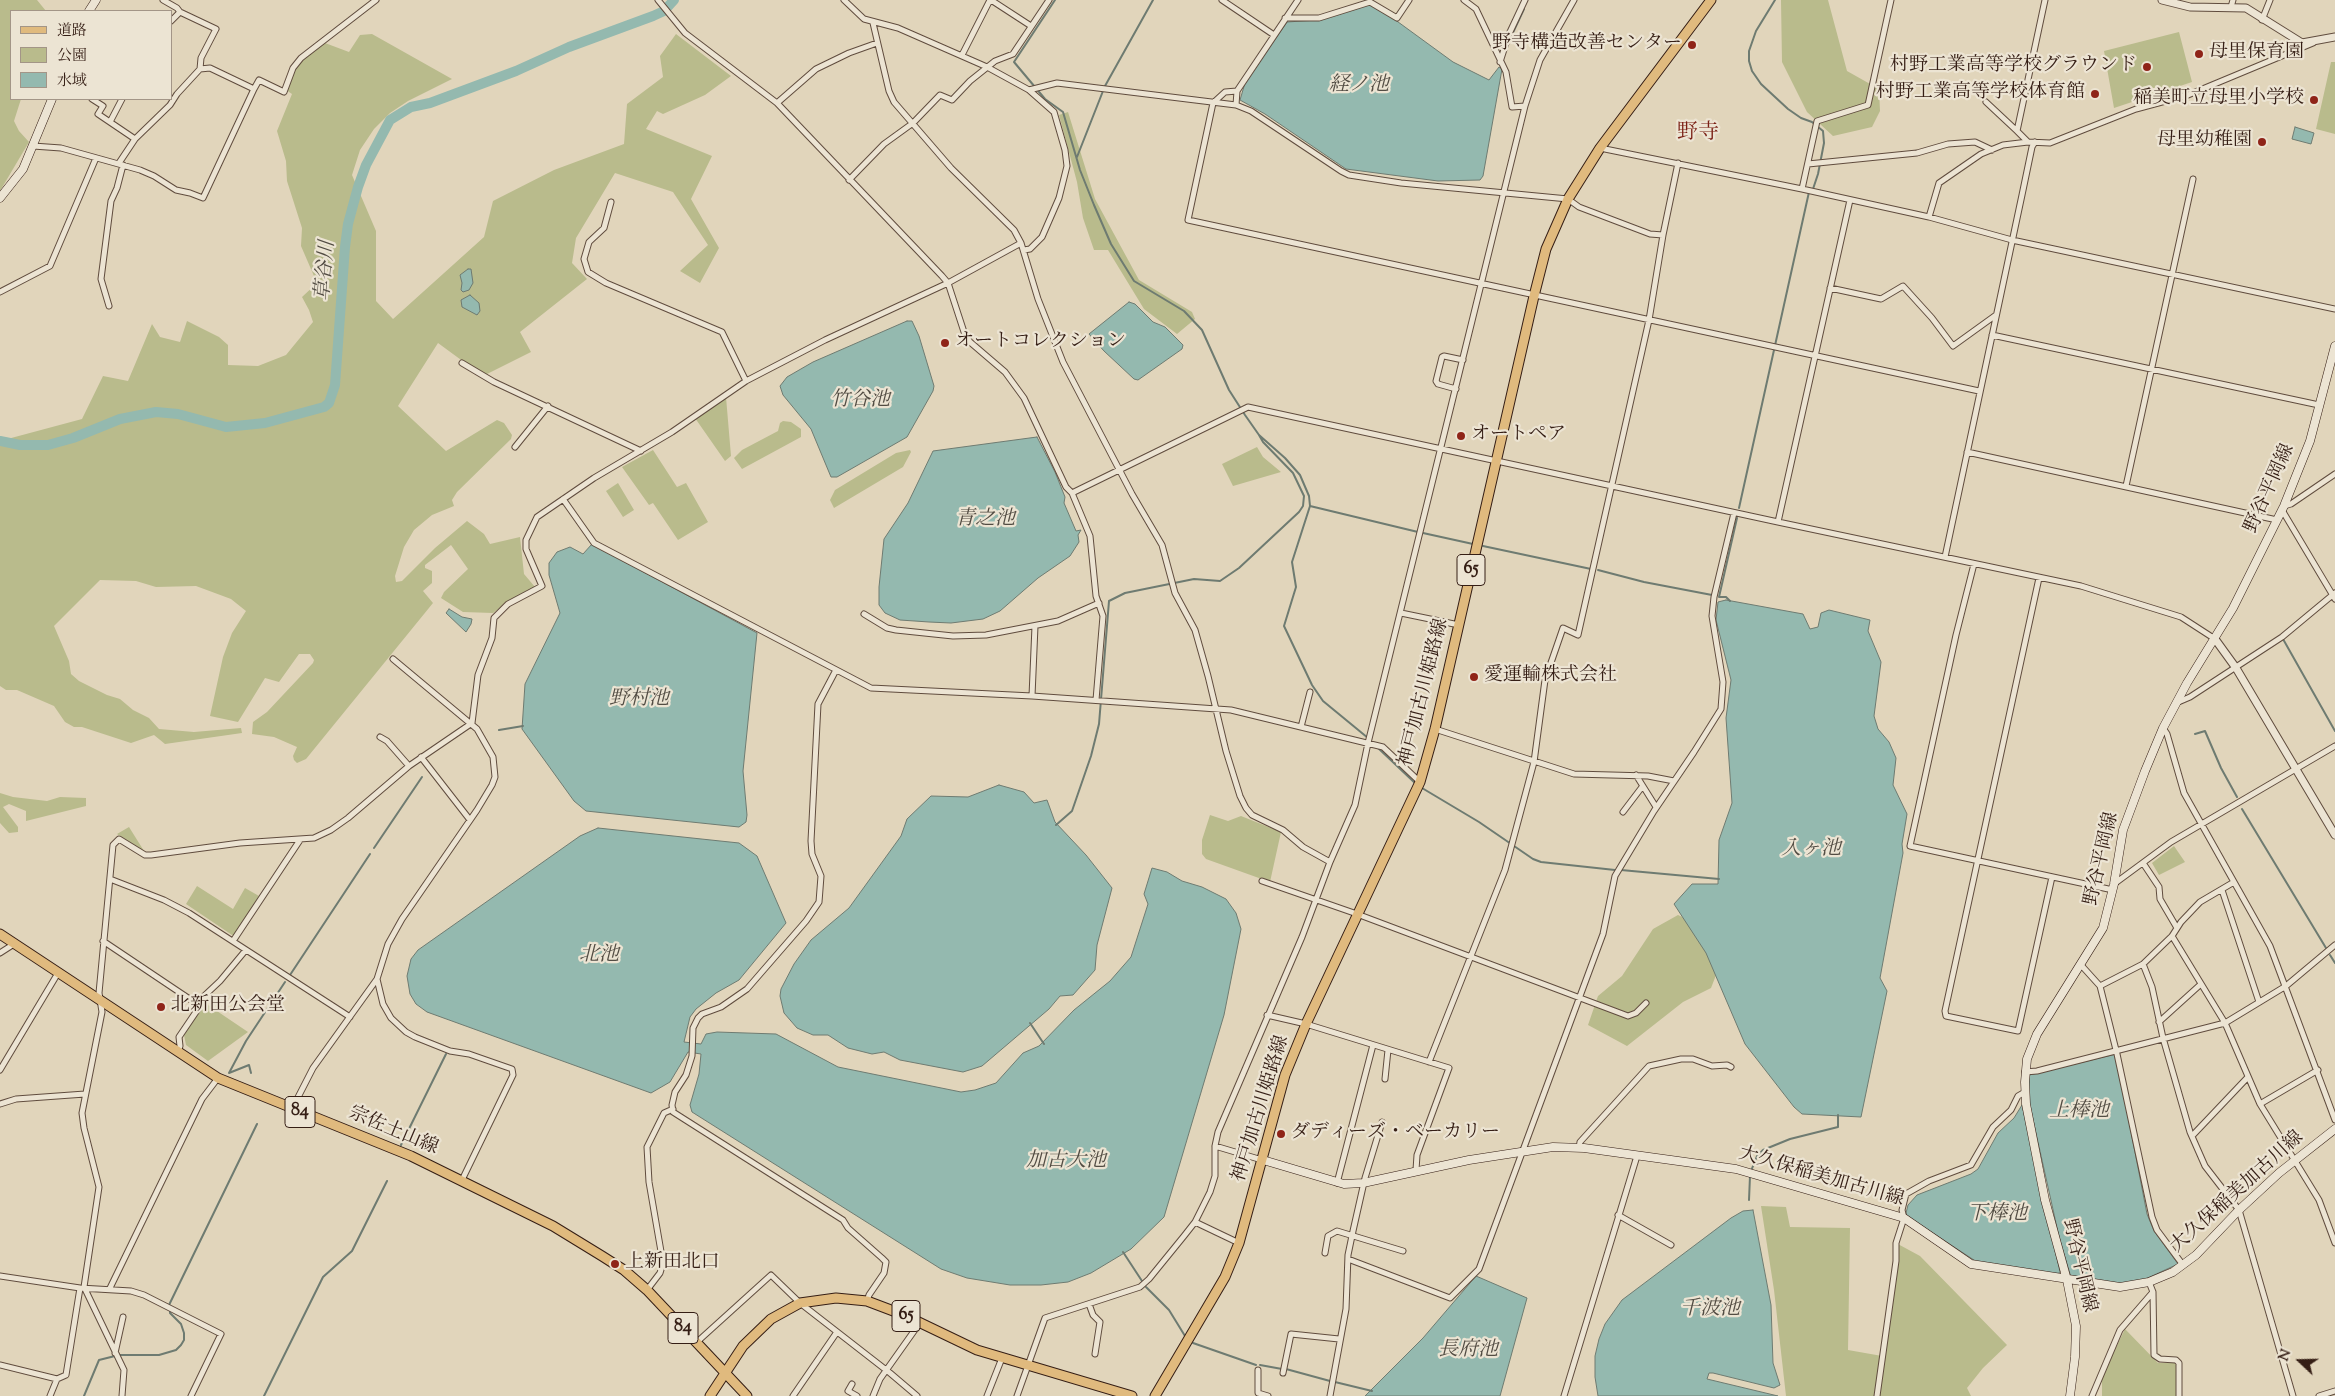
<!DOCTYPE html>
<html>
<head>
<meta charset="utf-8">
<style>
	body { margin:0 }
	#map { position:relative; width:2335px; height:1396px; overflow:hidden; background:#e1d5bb; font-family:"Sorts Mill Goudy","Noto Serif JP",serif }
	canvas { display:block }
	.legend { position:absolute; left:10px; top:10px; width:162px; height:90px; box-sizing:border-box; background:#ece4d3; border:1px solid #a39587; margin:0; padding:6px 9px; list-style:none; font-size:15px; color:#351e15 }
	.legend li { display:flex; align-items:center; gap:10px; height:25px }
	.legend b { width:25px; border:1px solid #a39587 }
	.north { position:absolute; left:2275px; top:1336px; width:50px; height:50px; -webkit-text-stroke:4px #ece4d3; paint-order:stroke; rotate:291deg; font-size:14px; font-weight:700; line-height:20px; text-align:center; color:#351e15 }
	.north::after { content:''; display:block; margin:auto; width:18px; height:22px; background:#351e15; clip-path:polygon(50% 0,100% 100%,50% 72%,0 100%) }
</style>
</head>
<body>
<div id="map">
<canvas width="2335" height="1396"></canvas>
<ul class="legend">
<li><b style="height:6px;background:#e0ba7e"></b>道路</li>
<li><b style="height:14px;background:#b9bb8c"></b>公園</li>
<li><b style="height:14px;background:#94b9af"></b>水域</li>
</ul>
<div class="north">N</div>
</div>
<script>
const g = document.querySelector('canvas').getContext('2d');
g.lineJoin = 'round';
function paint(path, color) { g.fillStyle = color; g.fill(path, 'evenodd'); }
const poly = rows => new Path2D(rows.map(r => 'M' + r).join(''));
function stroke(path, color, width, dash) { g.strokeStyle = color; g.lineWidth = width; g.lineCap = dash ? 'butt' : 'round'; g.setLineDash(dash || []); g.stroke(path); }
function drawText(font, color, halo, rows, align = 'center') {
  g.font = font + ' "Sorts Mill Goudy","Noto Serif JP",serif'; g.lineWidth = 4.5; g.setLineDash([]); g.textBaseline = 'middle'; g.strokeStyle = halo; g.fillStyle = color; for (const [text, x, y, turn = 0] of rows) {
    g.save(); g.translate(x, y); g.rotate((+turn || 0) * Math.PI / 180); g.textAlign = isNaN(turn) ? turn : align; if (halo) g.strokeText(text, 0, 0); g.fillText(text, 0, 0); g.restore();
  }
}
paint(poly([
	[0,0,37,0,46,11,11,11,11,99,21,99,14,121,19,131,29,142,0,191],
	[1781,0,1828,0,1847,71,1879,89,1880,111,1872,127,1833,136,1807,112,1782,62],
	[2179,32,2192,82,2114,108,2104,51],
	[372,34,452,79,408,101,390,113,374,129,360,150,352,175,376,231,376,301,393,319,484,237,493,201,554,170,624,144,627,104,663,77,660,56,676,34,731,76,705,95,663,114,657,111,646,129,712,156,691,199,719,248,700,283,680,271,708,245,673,192,615,173,576,238,572,263,587,279,520,332,531,352,483,376,438,343,398,406,446,451,497,420,504,423,512,435,511,439,457,492,452,500,454,506,432,515,414,530,404,547,395,576,396,582,402,581,435,548,467,521,484,534,490,544,520,537,524,574,535,587,506,603,493,613,463,612,441,598,444,592,468,569,451,545,425,565,425,568,432,571,432,583,423,591,433,603,306,759,297,763,294,760,293,756,297,747,274,737,252,734,253,722,267,712,313,663,314,660,310,654,299,654,279,682,265,678,238,722,210,716,223,657,232,633,246,611,231,599,196,586,156,587,136,581,100,580,54,626,69,661,71,674,79,681,107,695,120,699,133,710,149,718,159,729,194,732,241,728,242,733,165,744,154,735,131,743,82,727,74,727,65,722,54,706,17,690,6,690,0,686,0,441,82,419,103,376,128,381,152,324,160,337,180,342,187,321,219,337,228,345,228,365,258,366,286,355,313,322,309,310,302,297,317,283,301,246,302,228,287,181,286,161,277,131,292,94,286,90,297,64,325,43,349,52,360,35],
	[2331,62,2335,62,2335,134,2316,129],
	[1068,112,1095,199,1139,280,1192,312,1195,319,1177,334,1144,309,1108,250,1094,250,1083,218,1077,182,1059,115],
	[726,397,731,456,725,461,695,418],
	[783,421,791,422,801,429,801,437,742,469,734,458,742,450,778,431,780,423],
	[1257,447,1263,457,1281,472,1233,486,1222,464],
	[653,450,677,487,686,483,708,522,678,540,653,503,649,505,622,467],
	[910,450,911,452,903,467,834,508,830,500,835,490,896,453],
	[618,483,634,510,623,517,606,491],
	[0,793,13,797,47,801,60,797,86,798,86,806,26,821,26,811,9,804,3,807,18,827,18,832,9,833,0,823],
	[1210,815,1228,821,1241,816,1281,832,1270,882,1206,859,1202,854,1202,840],
	[129,827,144,851,117,834],
	[2174,846,2185,862,2159,875,2152,863],
	[197,886,233,909,245,888,259,896,234,935,232,935,186,904],
	[1678,915,1706,928,1718,970,1711,988,1683,1002,1627,1046,1588,1025,1598,996,1622,976,1653,929],
	[204,1005,208,1005,248,1032,208,1061,186,1045,184,1035],
	[1761,1206,1786,1207,1790,1227,1850,1228,1848,1350,1882,1356,1896,1243,1920,1256,2007,1345,1983,1368,1967,1388,1971,1396,1878,1396,1881,1362,1874,1396,1786,1396,1774,1290],
	[2125,1329,2158,1363,2177,1363,2176,1396,2102,1396,2102,1376]
]), '#b9bb8c');
const water = poly([
	[1369,4,1394,19,1453,62,1489,80,1499,67,1502,69,1483,176,1480,180,1438,181,1346,169,1265,114,1240,100,1245,83,1287,22,1317,20,1369,4],
	[2295,127,2314,133,2311,144,2292,139,2295,127],
	[468,269,471,269,473,283,469,290,463,292,461,290,462,283,460,275,468,269],
	[470,295,479,303,480,311,477,315,462,307,461,300,470,295],
	[1129,302,1135,304,1153,322,1165,327,1183,345,1182,349,1138,380,1134,379,1104,351,1089,334,1129,302],
	[907,321,912,321,919,336,934,386,933,391,907,437,837,477,831,477,811,429,783,395,780,386,787,377,813,362,907,321],
	[1037,437,1055,472,1065,497,1064,503,1076,531,1081,530,1078,535,1079,542,1070,556,1038,578,1000,611,983,619,951,623,929,622,900,620,885,613,879,605,879,587,884,539,908,503,933,451,1037,437],
	[592,544,757,633,743,771,747,815,746,822,739,827,586,811,574,801,522,729,525,684,560,613,549,575,549,563,557,552,570,547,583,554,592,544],
	[1726,600,1803,614,1810,629,1818,627,1821,613,1829,610,1870,620,1868,631,1881,662,1874,716,1878,729,1889,742,1896,758,1893,785,1907,814,1902,844,1903,853,1880,978,1887,991,1861,1117,1802,1114,1794,1107,1745,1044,1706,953,1674,904,1692,884,1718,884,1719,840,1732,803,1726,718,1731,680,1716,620,1718,602,1726,600],
	[449,609,462,617,472,619,471,624,466,632,446,613,449,609],
	[999,785,1024,792,1034,803,1047,800,1055,822,1086,855,1112,888,1097,945,1095,970,1073,995,1060,996,1049,1009,982,1066,963,1072,900,1060,884,1052,872,1054,848,1048,828,1035,813,1035,797,1028,784,1013,780,996,781,989,794,964,811,940,849,908,901,836,907,819,931,796,968,797,999,785],
	[598,828,739,843,757,856,786,923,739,980,716,993,696,1009,690,1017,684,1042,701,1044,706,1034,717,1032,776,1034,838,1067,961,1092,975,1090,996,1083,1023,1053,1039,1046,1074,1010,1110,981,1131,957,1148,904,1144,894,1152,868,1167,872,1182,881,1202,887,1226,899,1236,913,1241,929,1224,1015,1164,1217,1131,1249,1091,1273,1068,1282,1041,1285,1010,1285,967,1278,941,1269,692,1112,690,1105,699,1074,701,1054,688,1052,670,1082,651,1093,427,1012,416,1004,410,994,407,976,411,959,418,950,580,836,598,828],
	[2116,1054,2147,1214,2154,1231,2178,1264,2141,1281,2115,1285,2071,1277,2060,1241,2028,1097,2029,1075,2116,1054],
	[2022,1105,2060,1272,2056,1275,1977,1262,1907,1216,1906,1213,1908,1205,1917,1195,1971,1174,1978,1169,1998,1133,2014,1118,2022,1105],
	[1753,1210,1771,1305,1773,1363,1780,1385,1774,1388,1713,1373,1709,1373,1707,1379,1778,1396,1598,1396,1595,1377,1595,1356,1599,1339,1605,1324,1622,1300,1731,1218,1743,1211,1753,1210],
	[1476,1276,1527,1298,1500,1396,1365,1396,1423,1338,1476,1276]
]);
paint(water, '#94b9af');
stroke(water, '#6e7b71', 1);
stroke(poly([
	[1055,0,1014,62,1045,99,1063,112,1080,170,1094,205,1111,244,1134,281,1184,311,1202,330,1229,390,1245,415,1259,435,1285,458,1300,475,1309,496,1310,506,1292,562,1296,587,1284,626,1312,685,1323,701,1368,738],
	[1775,0,1756,31,1749,51,1749,61,1752,71,1761,84,1788,109,1801,118,1812,122,1823,131,1824,143,1818,174,1813,189],
	[1510,39,1524,9],
	[1105,86,1153,0],
	[1077,157,1103,91],
	[1310,506,1418,532],
	[1739,508,1809,192],
	[1423,533,1473,544],
	[1483,546,1591,569],
	[1598,570,1644,582,1712,595],
	[1730,601,1726,597,1719,597,1737,518],
	[2283,639,2335,731],
	[499,730,523,726],
	[2195,734,2205,731,2221,768,2237,797],
	[1377,747,1415,783],
	[1422,788,1479,822,1533,859,1541,862,1615,870],
	[2242,809,2326,948],
	[1056,825,1072,811,1091,756,1099,724,1109,601,1125,593,1194,579,1220,581,1239,568,1299,512,1303,506,1304,496,1293,473,1263,442,1259,435],
	[374,848,422,777],
	[1621,870,1719,879],
	[2330,955,2335,963],
	[290,975,370,854],
	[1030,1023,1044,1044],
	[251,1073,249,1065,229,1073,246,1041,285,982],
	[401,1145,446,1054],
	[1751,1171,1757,1156,1763,1150,1790,1139,1838,1127,1838,1115],
	[1749,1200,1750,1176],
	[1123,1252,1142,1281],
	[1146,1287,1169,1310,1185,1336],
	[169,1305,257,1124],
	[1193,1343,1256,1365],
	[1260,1365,1282,1369],
	[1286,1369,1330,1381],
	[1335,1382,1372,1391],
	[84,1396,99,1360,119,1355,159,1355,176,1350,181,1345,184,1340,184,1333,181,1324,170,1313,170,1310],
	[264,1396,323,1277,352,1251,387,1181]
]), '#6e7b71', 2);
stroke(poly([
	[0,441,20,445,48,445,73,438,120,419,156,412,178,414,226,427,265,423,324,407,329,403,335,385,345,247,348,224,358,187,366,165,390,120,411,107,430,103,516,71,569,47,653,16,664,11,674,0]
]), '#94b9af', 10);
const minor = poly([
	[163,0,177,8,180,12,216,29,201,58,200,69],
	[658,0,685,33,777,103,942,276,948,283,964,332,970,342,1005,372,1024,398,1066,487,1072,493,1090,536,1096,596,1103,616,1096,700],
	[844,0,864,19,898,28,987,67,1029,90,1054,112,1065,150,1067,166,1059,198,1042,237,1030,249,1024,250],
	[991,0,1031,26],
	[1222,0,1274,35],
	[1464,0,1476,9,1506,72,1512,107,1525,106],
	[2231,7,2233,0],
	[1285,18,1319,18,1370,2,1397,18,1409,0],
	[2262,20,2270,0],
	[171,21,180,12],
	[873,23,889,91,894,102,951,168,1014,230,1021,243,1038,299,1063,362,1132,494,1162,545,1175,593,1195,630,1208,676,1226,751,1240,796,1246,808,1252,815,1283,830,1303,847,1330,862],
	[962,55,990,0],
	[1500,62,1509,34,1525,0],
	[1029,90,1057,83,1236,105,1251,111,1341,171,1349,175,1401,183,1568,199,1579,207,1650,234,1663,235],
	[1237,91,1225,92,1213,103,1188,220,1979,391],
	[92,99,103,106,98,114,135,139],
	[1986,102,2017,131],
	[777,103,816,69,849,53,877,43],
	[1236,105,1237,91,1298,0],
	[110,122,122,99],
	[2028,142,2017,131,2045,0],
	[33,146,61,148,140,170,154,176,176,190,190,193,203,198,254,89],
	[1600,148,1802,189,1929,217,2012,240,2335,309],
	[119,163,135,139,170,105,177,94,200,69,210,68,254,89,259,80,284,92,293,68,301,58,376,0],
	[1808,164,1917,153,1948,144,1975,142,1992,150],
	[849,180,884,144,913,123,940,95,952,100,970,81,995,61,1013,54,1049,0],
	[1802,189,1817,121,1868,105,1891,0],
	[611,202,604,228,589,242,584,259,588,272,606,283,722,332,746,381],
	[1929,217,1939,183,1981,154,2003,145,2028,142,2050,143,2136,109,2188,95,2313,43],
	[1830,288,1881,299,1903,286,1932,318,1953,346,1996,315],
	[0,292,50,266,96,158],
	[109,306,101,279,111,201,117,188,123,165],
	[1992,335,2319,405],
	[462,363,494,382,641,451],
	[1456,389,1438,384,1436,381,1442,357,1444,356,1463,360],
	[515,447,548,406],
	[1967,452,2277,520],
	[2126,486,2193,179],
	[1072,493,1248,407,1778,522,2081,586,2181,617,2215,639],
	[563,499,594,543,871,688,1032,696,1231,710,1383,747,1420,782],
	[2284,506,2291,504,2335,474],
	[2282,510,2335,599],
	[1778,522,1850,200],
	[1945,557,2022,195,2032,147,2035,142],
	[1974,564,1956,635,1910,846,2113,890],
	[2039,578,1945,1011,1946,1016,2018,1031,2052,877],
	[1401,613,1459,625],
	[864,614,887,628,896,630,953,636,986,635,1058,621,1099,603],
	[836,670,818,704,811,841,812,854,821,876,819,902,806,921,747,989,721,1007,702,1014,698,1018,693,1028,692,1056,686,1075,675,1092,672,1105,673,1112,843,1220,848,1228,882,1258,886,1262,884,1273,869,1295,867,1301],
	[1032,696,1035,626],
	[2176,703,2190,697,2282,637,2335,593],
	[472,723,478,675,492,638,494,618,508,604,542,586,526,549,526,540,537,517,594,478,672,432,746,381,825,340,948,283,1021,243],
	[1301,727,1310,692],
	[2163,728,2167,734,2184,793,2270,946,2335,1120],
	[1435,729,1574,774,1648,776,1674,781],
	[380,737,387,741,409,766],
	[421,757,470,820],
	[1636,775,1656,807],
	[1623,812,1642,787],
	[2143,863,2159,887,2160,899,2177,928],
	[110,879,164,900,189,913,350,1017],
	[1262,881,1357,914,1628,1016,1636,1013,1646,1003],
	[2114,884,2171,842,2335,746],
	[2222,890,2259,1002],
	[2172,936,2225,1023,2260,1104,2319,1200,2335,1243],
	[103,941,200,1006],
	[233,941,300,840],
	[0,953,14,944],
	[2143,964,2152,987,2163,1038,2190,1132,2205,1166,2239,1210,2293,1396],
	[2081,965,2100,986,2117,1054,2152,1217,2157,1230,2183,1265],
	[377,979,383,1004,391,1018,406,1032,415,1037,450,1051,469,1054,512,1069,513,1075,462,1180],
	[2100,986,2143,964,2172,936,2181,922,2200,902,2234,882],
	[1267,1015,1306,1024,1449,1068,1417,1155,1416,1170],
	[2159,1022,2201,984],
	[178,1052,180,1046,179,1037,200,1006,203,997,220,981,245,951],
	[1429,1062,1505,870,1534,762,1545,680,1563,628,1578,635,1649,320,1663,235,1678,163],
	[0,1070,58,973],
	[2025,1072,2037,1071,2225,1023,2286,986,2335,945],
	[1385,1079,1388,1050],
	[0,1104,16,1099,85,1094],
	[2260,1104,2318,1070],
	[292,1109,313,1068,377,979,388,944,402,919,477,810,492,785,495,777,493,757,477,729,393,659],
	[2192,1136,2248,1077],
	[1215,1146,1262,1160],
	[1579,1148,1580,1142,1649,1066,1681,1059,1693,1059,1712,1066,1727,1065,1731,1067],
	[1337,1183,1373,1045],
	[1618,1215,1671,1245],
	[1195,1222,1239,1243],
	[1325,1253,1328,1236,1337,1231,1403,1251],
	[1348,1259,1450,1298,1479,1269,1603,934,1615,876,1654,811,1694,752,1721,709,1723,682,1712,616,1714,597,1734,513],
	[0,1276,80,1288,131,1291,144,1295,221,1334,191,1396],
	[110,1288,202,1099,218,1078],
	[647,1290,660,1273,663,1263,649,1182,647,1147,664,1113,673,1109],
	[2153,1292,2154,1355,2160,1359,2176,1360,2179,1363,2179,1396],
	[1089,1304,1093,1315,1100,1322,1095,1354],
	[697,1342,771,1275,800,1303,890,1373,917,1396],
	[115,1353,123,1317],
	[0,1365,57,1379,66,1375,80,1288],
	[1258,1370,1258,1393,1268,1396],
	[1283,1373,1291,1334,1339,1339],
	[852,1384,848,1391,857,1396],
	[50,1396,57,1379],
	[122,1396,124,1370,84,1287,99,1187,84,1128,82,1113,102,1012,99,993,113,845,119,839,145,855,151,855,240,843,314,838,331,830,348,818,409,766,472,723],
	[793,1396,837,1332],
	[873,1396,880,1379,919,1324],
	[987,1396,1002,1358],
	[1017,1396,1045,1318,1140,1287,1149,1279,1184,1236,1195,1222,1210,1192,1215,1176,1215,1146,1218,1132,1302,937,1330,862,1355,805,1368,743,1525,106,1540,60,1574,0],
	[1330,1396,1346,1309,1348,1255,1353,1231,1365,1178,1382,1122],
	[1564,1396,1637,1156],
	[1877,1396,1896,1261,1896,1243,1904,1218,1902,1210,1906,1194,1929,1181,1971,1165,1993,1127,2011,1110,2018,1096,2025,1092],
	[2092,1396,2120,1330,2153,1292,2149,1282],
	[2319,1396,2335,1391]
]);
const tertiary = poly([
	[2162,0,2190,7,2246,8,2302,43,2335,37],
	[2215,639,2236,668,2335,835]
]);
const secondary = poly([
	[89,11,96,0],
	[0,198,23,169,52,99],
	[1263,1160,1344,1184,1363,1183,1469,1160,1553,1147,1584,1148,1736,1169,1904,1218,1971,1264,2120,1287,2149,1282,2173,1272,2196,1255,2239,1210,2279,1173,2335,1129],
	[2070,1396,2075,1357,2076,1326,2067,1280,2045,1200,2026,1104,2025,1082,2027,1059,2037,1034,2103,928,2114,884,2123,830,2145,771,2163,728,2187,683,2233,608,2284,506,2310,441,2335,346]
]);
const primary = poly([
	[0,934,218,1078,411,1156,553,1226,602,1256,624,1270,647,1290,747,1396],
	[710,1396,743,1346,771,1319,800,1303,836,1298,867,1301,904,1315,977,1350,1132,1396],
	[1155,1396,1225,1277,1239,1243,1285,1075,1306,1024,1420,782,1435,729,1534,296,1546,249,1568,199,1600,148,1711,0]
]);
stroke(minor, '#604c3e', 7);
stroke(tertiary, '#604c3e', 9);
stroke(secondary, '#351e15', 9);
stroke(primary, '#351e15', 11);
stroke(minor, '#ece4d3', 5);
stroke(tertiary, '#ece4d3', 7);
stroke(secondary, '#ece4d3', 8);
stroke(primary, '#e0ba7e', 9);
for (const [x, y, r, color] of [
	[1692,45,5,"#8f2418"],
	[2199,54,5,"#8f2418"],
	[2147,67,5,"#8f2418"],
	[2095,94,5,"#8f2418"],
	[2314,100,5,"#8f2418"],
	[2262,142,5,"#8f2418"],
	[945,343,5,"#8f2418"],
	[1461,436,5,"#8f2418"],
	[1474,677,5,"#8f2418"],
	[161,1007,5,"#8f2418"],
	[1281,1134,5,"#8f2418"],
	[615,1264,5,"#8f2418"]
]) { const dot = new Path2D(); dot.arc(x, y, r, 0, 2 * Math.PI); g.fillStyle = color; g.fill(dot); stroke(dot, '#ece4d3', 2); }
for (const [x, y, w] of [
	[1471,570,28],
	[300,1112,30],
	[906,1316,28],
	[683,1328,30]
]) { const box = new Path2D(); box.roundRect(x - w / 2, y - 15.5, w, 31, 4); g.fillStyle = '#ece4d3'; g.fill(box); stroke(box, '#351e15', 1); }
drawText('bold 18px', '#351e15', null, [
	["65",1471,570],
	["84",300,1112],
	["65",906,1316],
	["84",683,1328]
]);
drawText('19px', '#351e15', '#ece4d3', [
	["野寺構造改善センター",1682,45,"right"],
	["母里保育園",2209,54],
	["村野工業高等学校グラウンド",2137,67,"right"],
	["村野工業高等学校体育館",2085,94,"right"],
	["稲美町立母里小学校",2304,100,"right"],
	["母里幼稚園",2252,142,"right"],
	["オートコレクション",955,343],
	["オートペア",1471,436],
	["愛運輸株式会社",1484,677],
	["北新田公会堂",171,1007],
	["ダディーズ・ベーカリー",1291,1134],
	["上新田北口",625,1264]
], 'left');
drawText('19px', '#351e15', '#ece4d3', [
	["野谷平岡線",2271,489,-66],
	["神戸加古川姫路線",1425,693,-76],
	["野谷平岡線",2103,859,-77],
	["神戸加古川姫路線",1262,1109,-73],
	["宗佐土山線",393,1132,23],
	["大久保稲美加古川線",1821,1178,16],
	["大久保稲美加古川線",2238,1193,-42],
	["野谷平岡線",2078,1266,77]
]);
drawText('italic 20px', '#524c43', '#ece4d3', [
	["経ノ池",1359,87],
	["草谷川",327,271,-85],
	["竹谷池",860,402],
	["青之池",985,521],
	["野村池",639,701],
	["入ヶ池",1811,851],
	["北池",599,957],
	["上棒池",2079,1113],
	["加古大池",1066,1163],
	["下棒池",1997,1216],
	["千波池",1710,1311],
	["長府池",1468,1352]
]);
drawText('21px', '#7a1f14', '#ece4d3', [
	["野寺",1698,134]
]);
</script>
</body>
</html>
